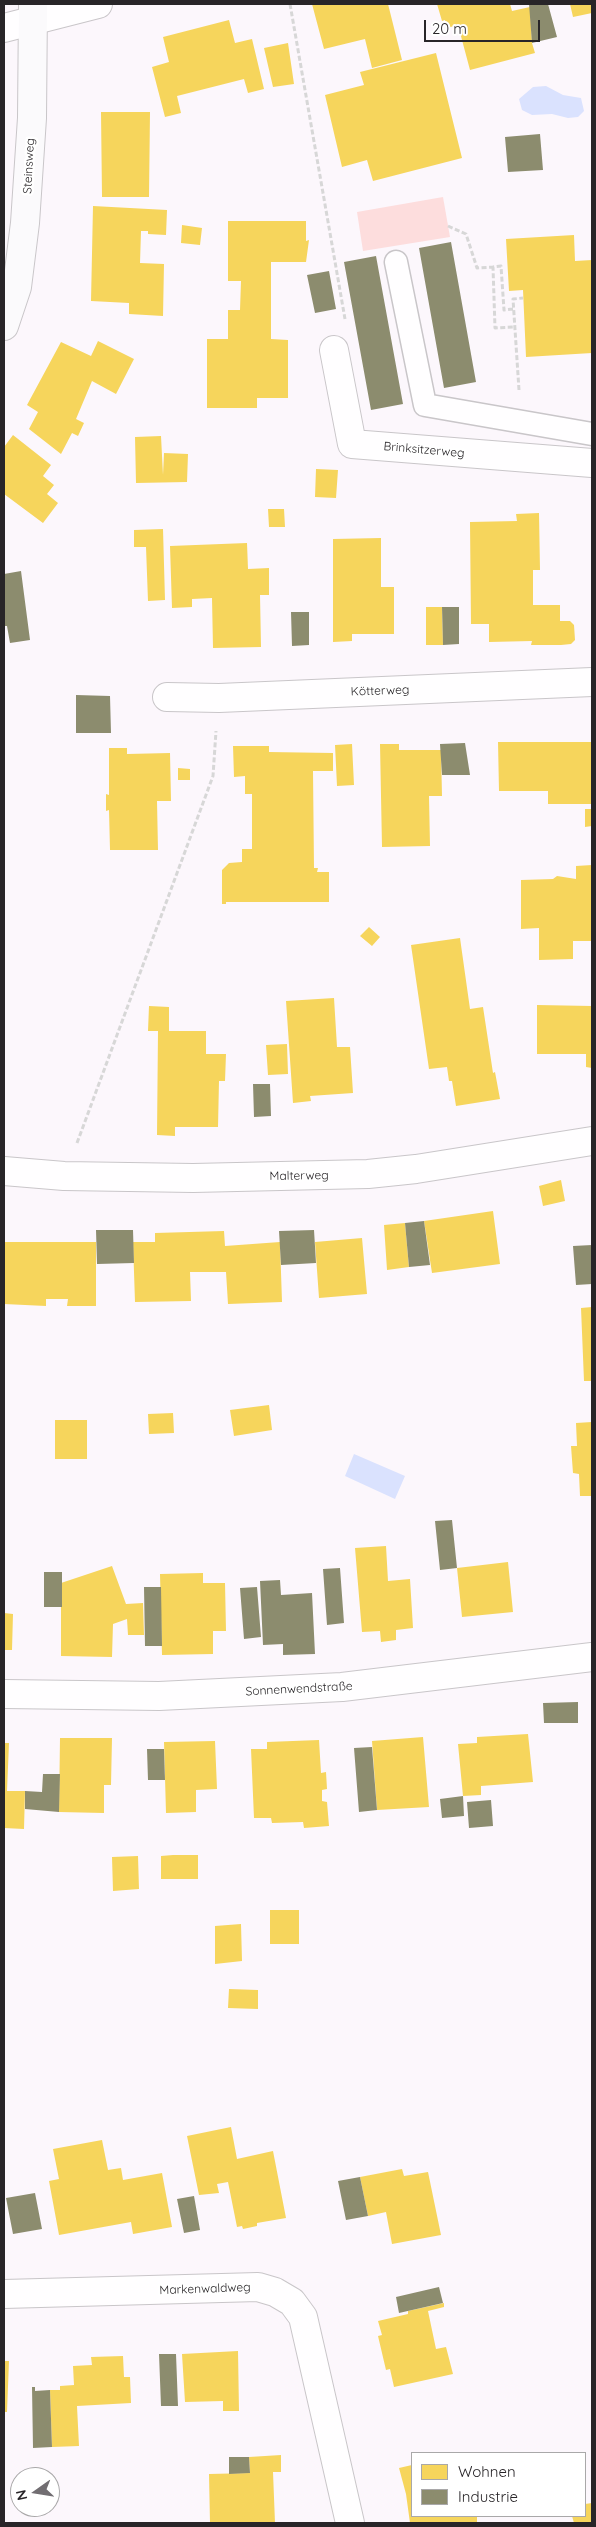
<!DOCTYPE html>
<html>
<head>
<meta charset="utf-8">
<style>
	body { margin:0 }
	#map { position:relative; width:596px; height:2527px; overflow:hidden; background:#fcf7fc; font-family:Quicksand,sans-serif }
	canvas { display:block }
	.frame { position:absolute; inset:0; border:5px solid #282528; pointer-events:none }
	.legend { position:absolute; left:411px; top:2452px; width:175px; height:65px; box-sizing:border-box; background:#fff; border:1px solid #a9a8a9; margin:0; padding:6px 9px; list-style:none; font-size:15px; color:#282528 }
	.legend li { display:flex; align-items:center; gap:10px; height:25px }
	.legend b { width:25px; border:1px solid #a9a8a9 }
	.north { position:absolute; left:10px; top:2467px; width:50px; height:50px; box-sizing:border-box; background:#fff; border:1px solid #a9a8a9; border-radius:50%; rotate:257deg; font-size:14px; font-weight:700; line-height:20px; text-align:center; color:#282528 }
	.north::after { content:''; display:block; margin:auto; width:18px; height:22px; background:#726e72; clip-path:polygon(50% 0,100% 100%,50% 72%,0 100%) }
	.scale { position:absolute; left:424px; top:20px; width:116px; height:22px; box-sizing:border-box; border:2px solid #282528; border-top:0; padding-left:6px; font-size:15px; line-height:18px; white-space:nowrap; color:#282528; -webkit-text-stroke:4px #fff; paint-order:stroke }
</style>
</head>
<body>
<div id="map">
<canvas width="596" height="2527"></canvas>
<div class="frame"></div>
<ul class="legend">
<li><b style="height:14px;background:#f6d55c"></b>Wohnen</li>
<li><b style="height:14px;background:#8c8c6e"></b>Industrie</li>
</ul>
<div class="north">N</div>
<div class="scale">20 m</div>
</div>
<script>
const g = document.querySelector('canvas').getContext('2d');
g.lineJoin = 'round';
function paint(path, color) { g.fillStyle = color; g.fill(path, 'evenodd'); }
const poly = rows => new Path2D(rows.map(r => 'M' + r).join(''));
function stroke(path, color, width, dash) { g.strokeStyle = color; g.lineWidth = width; g.lineCap = dash ? 'butt' : 'round'; g.setLineDash(dash || []); g.stroke(path); }
function drawText(font, color, halo, rows, align = 'center') {
  g.font = font + ' Quicksand,sans-serif'; g.lineWidth = 5; g.setLineDash([]); g.textBaseline = 'middle'; g.strokeStyle = halo; g.fillStyle = color; for (const [text, x, y, turn = 0] of rows) {
    g.save(); g.translate(x, y); g.rotate((+turn || 0) * Math.PI / 180); g.textAlign = isNaN(turn) ? turn : align; if (halo) g.strokeText(text, 0, 0); g.fillText(text, 0, 0); g.restore();
  }
}
paint(poly([
	[443,197,450,237,363,251,357,212]
]), '#fddddd');
paint(poly([
	[546,86,563,95,581,98,584,111,578,117,568,118,552,114,532,115,522,110,519,99,533,87],
	[354,1454,405,1476,395,1499,345,1476]
]), '#dae2fe');
paint(poly([
	[312,4,388,4,402,60,372,68,365,39,324,49],
	[437,4,510,4,512,11,530,7,532,43,535,53,470,70,458,25,447,28,445,20,442,21],
	[570,4,592,4,592,13,573,17],
	[229,20,235,43,252,39,264,89,248,93,244,79,177,96,181,113,165,117,152,67,169,62,163,37],
	[288,43,294,84,273,87,264,48],
	[436,53,462,158,373,181,367,160,342,167,325,95,364,85,360,72],
	[101,112,150,112,149,197,102,197],
	[93,206,167,210,166,235,148,234,148,231,141,231,140,263,164,264,163,316,129,314,129,303,91,301],
	[228,221,306,221,306,241,309,240,306,262,271,262,271,339,288,340,288,398,257,398,257,408,207,408,207,339,228,339,228,310,240,310,241,281,228,281],
	[182,225,202,228,200,245,181,243],
	[574,235,575,261,592,260,592,353,526,357,523,290,509,291,506,239],
	[98,341,134,359,116,394,92,381,76,419,84,423,78,436,72,433,61,454,29,429,38,412,27,405,61,342,91,356],
	[13,435,51,465,43,476,54,485,47,494,58,503,43,523,4,494,4,447],
	[161,436,163,475,164,453,188,454,187,482,136,483,135,437],
	[316,469,338,470,336,498,315,497],
	[268,509,284,509,285,527,269,527],
	[539,513,540,570,533,570,533,605,560,605,560,621,570,621,574,625,575,640,571,644,561,645,531,645,532,641,489,642,489,624,471,624,470,522,517,521,516,514],
	[163,529,165,600,148,601,146,547,134,547,134,530],
	[381,538,381,587,394,587,394,634,352,634,352,641,333,642,333,539],
	[247,543,248,569,269,568,269,595,260,595,261,647,213,648,212,598,192,599,192,607,172,608,170,546],
	[426,607,442,607,443,645,426,645],
	[498,742,592,742,592,804,548,804,548,791,499,791],
	[352,744,354,785,337,786,335,745],
	[380,744,399,744,399,750,441,750,442,796,429,796,430,846,382,847],
	[233,746,269,746,269,752,333,753,333,771,313,771,314,868,318,868,317,872,329,872,329,902,226,902,226,904,222,904,222,870,229,863,242,862,242,849,252,849,252,794,245,794,245,776,234,777],
	[109,748,127,748,127,754,170,753,171,801,157,801,158,850,110,850,109,810,106,811,106,794,109,795],
	[178,768,190,769,190,780,178,780],
	[585,809,592,809,592,826,585,827],
	[592,865,592,941,573,941,573,959,539,960,539,928,521,929,521,880,553,879,557,876,576,879,576,866],
	[369,927,380,937,372,946,360,936],
	[460,938,470,1009,483,1007,493,1073,495,1072,500,1099,456,1106,452,1081,449,1081,447,1067,429,1069,411,945],
	[334,998,337,1047,350,1047,353,1093,310,1096,311,1101,293,1103,286,1001],
	[537,1005,592,1006,592,1068,586,1067,586,1054,537,1054],
	[149,1006,169,1007,169,1031,206,1031,206,1054,226,1054,225,1081,219,1081,218,1127,175,1127,175,1136,157,1135,158,1031,148,1031],
	[287,1044,288,1074,268,1075,266,1045],
	[561,1180,565,1201,543,1206,539,1186],
	[493,1211,500,1264,432,1273,424,1221],
	[405,1223,409,1267,387,1270,384,1225],
	[224,1231,225,1246,280,1242,282,1302,228,1304,226,1272,190,1272,191,1301,135,1302,133,1242,155,1242,155,1233],
	[362,1238,367,1294,319,1298,315,1242],
	[4,1242,96,1242,96,1306,67,1306,68,1299,46,1299,46,1306,4,1304],
	[592,1307,592,1381,584,1381,581,1308],
	[269,1405,272,1430,234,1436,230,1410],
	[173,1413,174,1433,149,1434,148,1414],
	[55,1420,87,1420,87,1459,55,1459],
	[592,1422,592,1496,580,1496,579,1474,573,1473,571,1446,577,1446,576,1423],
	[386,1546,388,1581,410,1579,413,1628,396,1630,396,1640,381,1642,380,1631,362,1632,355,1548],
	[508,1562,513,1612,462,1617,457,1568],
	[112,1566,126,1604,143,1603,144,1635,128,1635,127,1619,113,1624,112,1657,61,1656,61,1583],
	[203,1573,203,1583,225,1583,226,1631,213,1631,213,1654,162,1655,160,1574],
	[4,1613,13,1614,12,1650,4,1650],
	[528,1734,533,1782,481,1786,481,1795,463,1796,458,1744,477,1743,477,1737],
	[423,1737,429,1807,377,1810,372,1741],
	[60,1738,112,1738,111,1785,104,1785,104,1813,59,1812],
	[319,1740,321,1773,326,1772,327,1789,322,1790,322,1801,327,1802,329,1826,304,1828,303,1822,272,1823,271,1818,254,1818,251,1749,267,1749,267,1742],
	[215,1741,217,1789,196,1790,196,1812,166,1813,164,1742],
	[4,1743,9,1743,7,1791,25,1791,24,1829,4,1828],
	[173,1855,198,1855,198,1879,161,1879,161,1856],
	[138,1856,139,1889,113,1891,112,1857],
	[270,1910,299,1910,299,1944,270,1944],
	[241,1924,242,1961,215,1964,215,1926],
	[229,1989,258,1990,258,2009,228,2008],
	[231,2127,237,2159,273,2151,286,2218,257,2223,257,2226,243,2229,242,2226,237,2227,228,2182,217,2184,219,2193,199,2195,187,2136],
	[102,2140,108,2170,121,2168,123,2180,162,2173,172,2227,133,2234,131,2222,59,2235,49,2181,59,2179,53,2149],
	[402,2169,404,2176,428,2172,441,2235,392,2244,386,2212,368,2216,360,2177],
	[444,2303,444,2307,428,2311,436,2349,446,2347,453,2374,394,2387,390,2369,386,2370,378,2336,382,2335,378,2321,408,2314,408,2311],
	[238,2351,239,2411,223,2411,223,2401,185,2402,182,2354],
	[123,2356,124,2377,130,2377,131,2403,77,2406,79,2446,52,2447,50,2390,60,2390,60,2386,74,2385,73,2366,92,2365,91,2357],
	[4,2361,9,2361,7,2412,4,2412],
	[281,2455,281,2472,273,2472,275,2523,210,2523,209,2474,250,2473,249,2457],
	[412,2465,412,2516,477,2516,477,2523,410,2523,406,2494,399,2468],
	[592,2503,592,2523,574,2523,572,2516,585,2516,585,2504]
]), '#f6d55c');
paint(poly([
	[529,4,548,4,557,37,532,43],
	[540,134,543,170,508,172,505,137],
	[451,242,476,382,444,388,419,248],
	[376,256,403,404,371,410,344,262],
	[329,271,336,309,315,313,307,275],
	[21,571,30,640,10,643,7,626,4,626,4,574],
	[442,607,459,607,459,644,443,645],
	[291,612,309,612,309,645,292,646],
	[76,695,110,696,111,733,76,733],
	[465,743,470,775,442,775,440,744],
	[253,1084,270,1084,271,1116,254,1117],
	[424,1221,430,1265,409,1267,405,1223],
	[96,1230,133,1230,134,1263,97,1264],
	[314,1230,316,1263,281,1265,279,1231],
	[592,1245,592,1284,576,1285,573,1246],
	[452,1520,457,1568,440,1570,435,1521],
	[340,1568,344,1623,327,1625,323,1569],
	[44,1572,62,1572,62,1607,44,1607],
	[280,1580,281,1595,312,1593,315,1654,283,1655,283,1644,263,1645,260,1581],
	[144,1587,161,1587,162,1646,145,1646],
	[257,1587,261,1637,244,1639,240,1588],
	[578,1702,578,1723,544,1723,543,1703],
	[372,1747,377,1810,359,1812,354,1748],
	[147,1749,164,1749,165,1780,148,1780],
	[43,1774,60,1774,59,1812,25,1809,25,1791,42,1792],
	[463,1796,464,1816,442,1818,440,1799],
	[491,1800,493,1826,469,1828,467,1802],
	[360,2177,368,2216,346,2220,338,2181],
	[35,2193,42,2229,13,2234,6,2198],
	[194,2196,200,2230,184,2233,177,2199],
	[439,2287,443,2303,399,2313,396,2297],
	[159,2354,176,2354,178,2406,161,2406],
	[32,2387,35,2387,35,2391,50,2390,52,2447,33,2448],
	[229,2457,249,2457,250,2473,229,2474]
]), '#8c8c6e');
const lane = poly([
	[396,262,425,405,592,434]
]);
const street = poly([
	[4,28,98,4],
	[334,350,352,444,592,463],
	[167,697,219,698,592,682],
	[4,1171,64,1176,193,1178,368,1174,416,1169,592,1141],
	[4,1694,159,1696,342,1687,592,1657],
	[4,2294,258,2287,275,2292,292,2302,303,2317,350,2523]
]);
const secondary = poly([
	[4,326,17,287,25,223,32,118,33,4]
]);
stroke(lane, '#c9c6c9', 25);
stroke(street, '#c9c6c9', 30);
stroke(secondary, '#c9c6c9', 30);
stroke(poly([
	[290,4,345,319],
	[448,226,466,234,477,268,493,267],
	[513,309,504,310,501,266,493,267,495,328,515,327],
	[519,390,513,299,523,298],
	[77,1143,213,776,216,731]
]), '#d7d7d7', 3, [5, 2.5]);
stroke(lane, '#fffeff', 22);
stroke(street, '#fffeff', 28);
stroke(secondary, '#fbfafc', 28);
drawText('12px', '#282528', '#fff', [
	["Steinsweg",29,166,-87],
	["Brinksitzerweg",424,450,5],
	["Kötterweg",380,691,-2],
	["Malterweg",299,1176,-1],
	["Sonnenwendstraße",299,1689,-3],
	["Markenwaldweg",205,2289,-2]
]);
</script>
</body>
</html>
